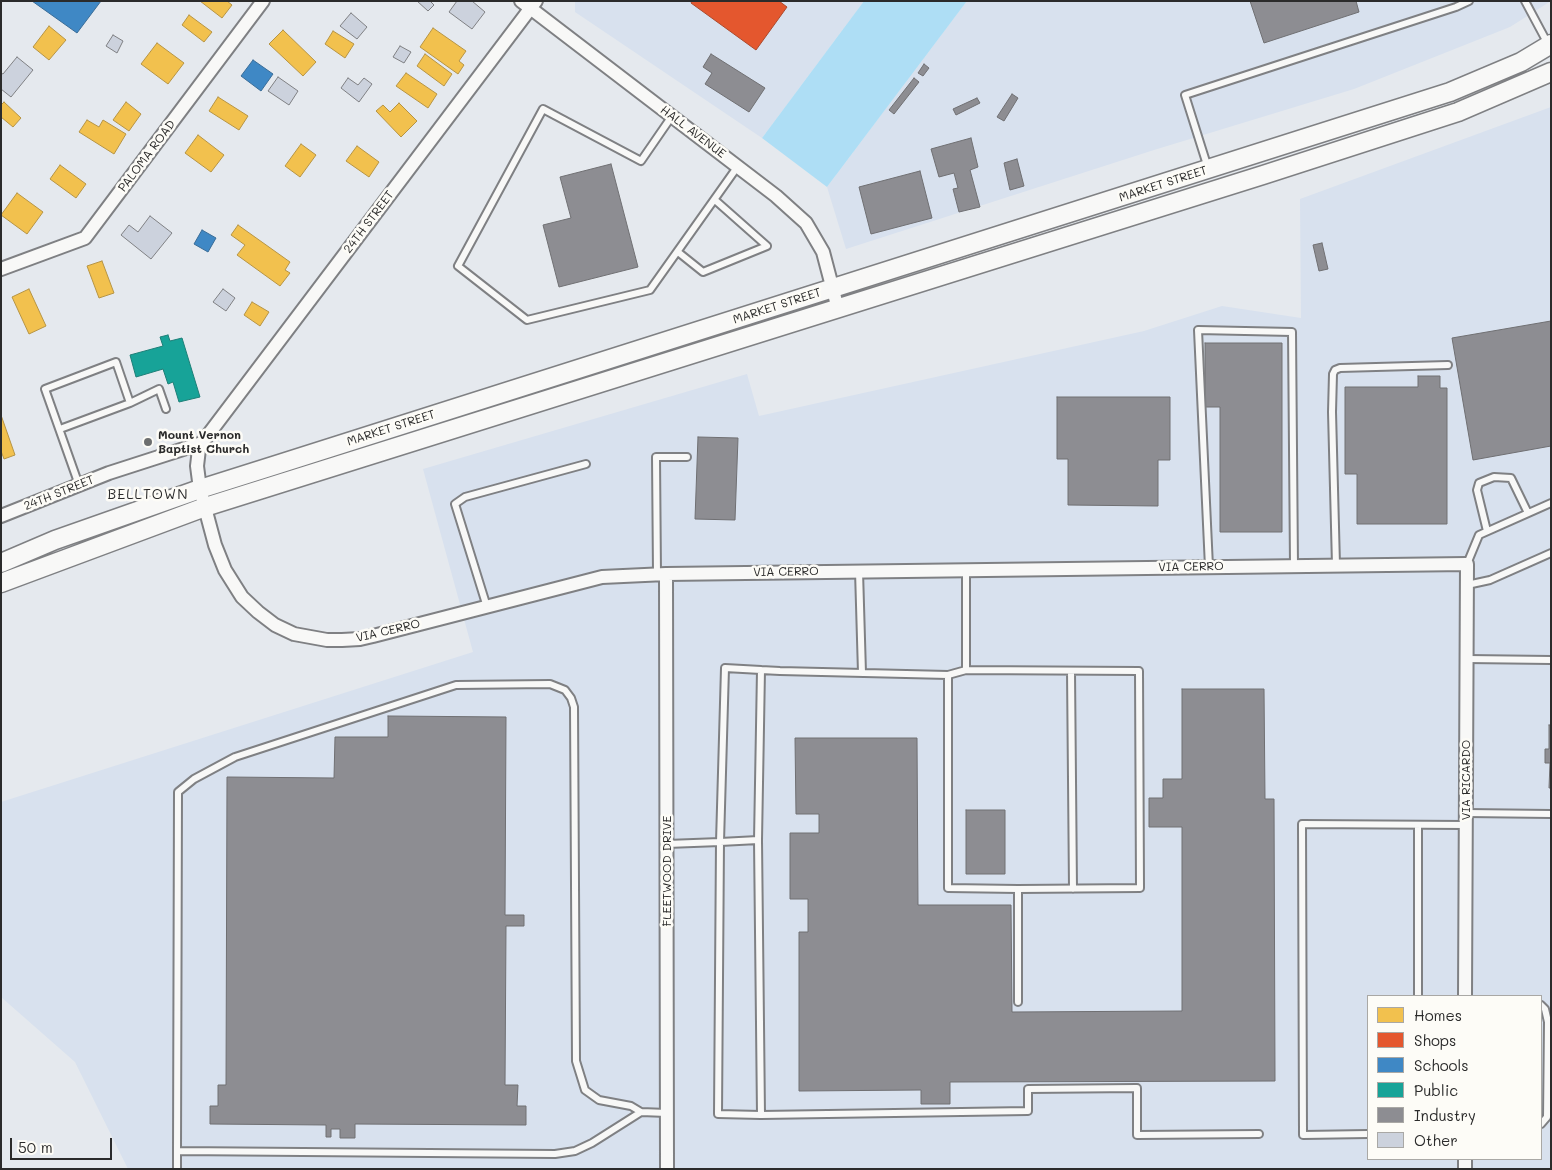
<!DOCTYPE html>
<html>
<head>
<meta charset="utf-8">
<style>
	body { margin:0 }
	#map { position:relative; width:1552px; height:1170px; overflow:hidden; background:#e5e9ee; font-family:Mali,sans-serif }
	canvas { display:block }
	.frame { position:absolute; inset:0; border:2px solid #2b2b2b; pointer-events:none }
	.legend { position:absolute; left:1367px; top:995px; width:175px; height:165px; box-sizing:border-box; background:#fdfcf7; border:1px solid #a9a8a5; margin:0; padding:6px 9px; list-style:none; font-size:15px; color:#2b2b2b }
	.legend li { display:flex; align-items:center; gap:10px; height:25px }
	.legend b { width:25px; border:1px solid #a9a8a5 }
	.scale { position:absolute; left:10px; top:1138px; width:102px; height:22px; box-sizing:border-box; border:2px solid #2b2b2b; border-top:0; padding-left:6px; font-size:15px; line-height:18px; white-space:nowrap; color:#2b2b2b; -webkit-text-stroke:4px #fdfcf7; paint-order:stroke }
</style>
</head>
<body>
<div id="map">
<canvas width="1552" height="1170"></canvas>
<div class="frame"></div>
<ul class="legend">
<li><b style="height:14px;background:#f2c14e"></b>Homes</li>
<li><b style="height:14px;background:#e4572e"></b>Shops</li>
<li><b style="height:14px;background:#3f88c5"></b>Schools</li>
<li><b style="height:14px;background:#17a398"></b>Public</li>
<li><b style="height:14px;background:#8d8d92"></b>Industry</li>
<li><b style="height:14px;background:#ccd2dd"></b>Other</li>
</ul>
<div class="scale">50 m</div>
</div>
<script>
const g = document.querySelector('canvas').getContext('2d');
g.lineJoin = 'round';
function paint(path, color) { g.fillStyle = color; g.fill(path, 'evenodd'); }
const poly = rows => new Path2D(rows.map(r => 'M' + r).join(''));
function stroke(path, color, width, dash) { g.strokeStyle = color; g.lineWidth = width; g.lineCap = dash ? 'butt' : 'round'; g.setLineDash(dash || []); g.stroke(path); }
function drawText(font, color, halo, rows, align = 'center') {
  g.font = font + ' Mali,sans-serif'; g.lineWidth = 5; g.setLineDash([]); g.textBaseline = 'middle'; g.strokeStyle = halo; g.fillStyle = color; for (const [text, x, y, turn = 0] of rows) {
    g.save(); g.translate(x, y); g.rotate((+turn || 0) * Math.PI / 180); g.textAlign = isNaN(turn) ? turn : align; if (halo) g.strokeText(text, 0, 0); g.fillText(text, 0, 0); g.restore();
  }
}
paint(poly([
	[575,1,864,1,762,138,575,12],
	[967,1,1551,1,1510,27,1354,89,1154,150,846,249,827,187],
	[1551,107,1551,1169,128,1169,75,1062,1,997,1,802,473,652,423,469,747,374,759,416,1144,331,1222,306,1301,318,1300,199],
	[1368,996,1541,996,1541,1159,1368,1159]
]), '#d8e1ee');
paint(poly([
	[864,1,967,1,827,187,762,138]
]), '#aedef5');
const homes = poly([
	[200,1,227,1,232,5,222,18,200,1],
	[189,15,212,32,204,42,182,25,189,15],
	[49,26,66,40,49,60,33,47,49,26],
	[433,28,466,51,459,61,464,65,458,74,420,47,433,28],
	[283,30,316,62,303,76,269,44,283,30],
	[333,31,354,44,345,58,325,44,333,31],
	[157,43,184,63,168,84,141,64,157,43],
	[425,54,452,74,444,86,417,66,425,54],
	[406,73,437,94,428,108,396,86,406,73],
	[218,97,248,116,239,130,209,111,218,97],
	[4,102,21,118,13,127,1,117,1,105,4,102],
	[126,102,141,114,129,131,113,120,126,102],
	[399,103,417,121,401,137,376,111,383,105,390,112,399,103],
	[87,120,99,127,103,120,126,134,114,154,79,132,87,120],
	[198,135,224,155,211,172,185,153,198,135],
	[301,144,316,155,300,177,285,166,301,144],
	[357,146,379,162,369,177,346,161,357,146],
	[60,165,86,184,76,198,50,179,60,165],
	[17,193,43,212,27,234,1,215,17,193],
	[238,225,290,262,285,270,290,273,280,286,237,255,245,245,231,235,238,225],
	[102,261,114,293,99,298,87,266,102,261],
	[29,289,46,326,29,334,12,297,29,289],
	[252,302,269,312,260,326,244,315,252,302],
	[1,415,15,455,4,459,1,451,1,415]
]);
paint(homes, '#f2c14e');
stroke(homes, '#b69444', 1);
const shops = poly([
	[692,1,779,1,787,7,756,50,691,3,692,1]
]);
paint(shops, '#e4572e');
stroke(shops, '#ac4a2d', 1);
const schools = poly([
	[32,1,101,1,77,33,32,1],
	[253,60,273,74,261,91,241,76,253,60],
	[202,230,216,238,208,252,194,244,202,230]
]);
paint(schools, '#3f88c5');
stroke(schools, '#396c97', 1);
const public = poly([
	[168,335,170,341,182,338,200,397,179,402,173,382,168,384,163,369,136,377,130,355,163,346,160,337,168,335]
]);
paint(public, '#17a398');
stroke(public, '#1d7f77', 1);
const industry = poly([
	[1250,1,1356,1,1359,12,1264,43,1250,1],
	[711,54,765,88,749,112,705,84,712,73,703,67,711,54],
	[924,64,929,68,923,76,918,73,924,64],
	[914,78,919,82,894,114,889,110,914,78],
	[1012,94,1018,98,1004,121,997,117,1012,94],
	[977,98,980,103,956,115,953,109,977,98],
	[971,138,978,167,970,170,980,207,959,212,953,189,958,188,954,173,939,177,931,149,971,138],
	[1017,159,1024,186,1010,190,1004,163,1017,159],
	[611,164,638,267,559,287,543,225,571,218,560,177,611,164],
	[920,171,932,218,871,234,859,187,920,171],
	[1322,243,1328,269,1319,271,1313,245,1322,243],
	[1551,321,1551,446,1473,460,1452,338,1551,321],
	[1205,343,1282,343,1282,532,1220,532,1220,407,1205,407,1205,343],
	[1418,376,1440,376,1440,388,1447,388,1447,524,1357,524,1357,474,1345,474,1345,387,1418,387,1418,376],
	[1057,397,1170,397,1170,460,1158,460,1158,506,1068,505,1068,459,1057,459,1057,397],
	[698,437,738,438,735,520,695,519,698,437],
	[1182,689,1264,689,1265,799,1274,799,1275,1081,950,1082,950,1104,921,1104,921,1090,799,1091,799,932,808,932,808,899,790,899,790,833,819,833,819,814,796,814,795,738,917,738,918,905,1011,905,1012,1012,1182,1011,1182,827,1149,827,1149,798,1163,798,1163,779,1182,779,1182,689],
	[388,716,506,717,505,915,524,915,524,926,506,926,505,1085,518,1085,517,1106,526,1106,526,1125,355,1124,355,1138,340,1138,340,1129,331,1129,331,1137,326,1137,326,1125,210,1124,210,1106,218,1106,218,1085,226,1085,227,777,334,778,335,737,388,737,388,716],
	[1549,725,1551,725,1551,788,1549,788,1550,763,1545,763,1545,749,1549,749,1549,725],
	[966,810,1005,810,1005,874,966,874,966,810]
]);
paint(industry, '#8d8d92');
stroke(industry, '#707073', 1);
const building = poly([
	[417,1,430,1,434,5,428,11,417,1],
	[457,1,472,1,485,12,472,29,449,12,457,1],
	[351,13,367,27,357,39,340,26,351,13],
	[113,35,123,41,117,53,106,46,113,35],
	[400,46,411,52,404,63,393,57,400,46],
	[17,57,33,70,11,97,1,89,1,73,3,74,17,57],
	[278,77,298,91,289,105,268,91,278,77],
	[348,78,358,85,364,78,372,84,359,102,341,88,348,78],
	[150,216,172,233,151,259,121,235,129,225,138,232,150,216],
	[223,289,235,298,226,311,213,302,223,289]
]);
paint(building, '#ccd2dd');
stroke(building, '#7f8083', 1);
const lane = poly([
	[1525,1,1548,44],
	[672,116,641,161,543,109,458,266,527,320,650,290,738,166],
	[1208,168,1185,95,1456,7,1469,1],
	[678,252,703,272,767,246,715,200],
	[60,429,130,403],
	[79,485,45,389,116,362,130,403,159,389,166,409],
	[1487,531,1477,490,1479,483,1494,477,1511,478,1528,513],
	[1467,564,1479,535,1551,503],
	[1336,565,1332,412,1333,374,1335,370,1340,368,1448,365],
	[1209,567,1198,330,1292,332,1294,566],
	[859,571,862,673],
	[657,574,656,457,687,457],
	[1467,585,1490,580,1551,553],
	[487,607,455,504,465,497,586,464],
	[1467,659,1551,660],
	[761,670,780,671,948,675,966,670,966,570],
	[966,670,1139,671,1140,888,1018,889],
	[1071,671,1073,889],
	[948,675,948,888,1018,889,1018,1002],
	[1466,813,1551,814],
	[1418,825,1418,996],
	[667,844,720,842,758,840,761,670,725,668,720,842,718,1114,761,1115,758,840],
	[1541,1005,1545,1009,1548,1022,1547,1117,1541,1124],
	[641,1112,592,1143,575,1151,555,1154,177,1151,178,792,194,779,235,757,456,685,550,684,565,690,571,698,574,707,576,1061,585,1090,599,1100,631,1106,641,1112,667,1113],
	[761,1115,1028,1111,1028,1089,1137,1088,1137,1135,1259,1134],
	[1368,1134,1303,1135,1302,824,1466,825],
	[177,1151,177,1169]
]);
const street = poly([
	[521,1,776,196,806,223,823,252,838,309],
	[536,1,202,443,199,449,197,466,200,489,215,545,225,570,242,597,258,612,275,625,294,634,327,640,342,640,360,639,373,636,602,577,666,574,1467,564,1465,996],
	[1,269,85,238,263,1],
	[1,516,109,473,202,443],
	[666,574,667,1169],
	[1465,1159,1465,1169]
]);
const secondary = poly([
	[1,563,55,540,200,489,276,465,1450,92,1521,62,1551,44],
	[1,583,205,507,1263,175,1458,112,1551,72]
]);
stroke(lane, '#7f8083', 10);
stroke(street, '#7f8083', 16);
stroke(secondary, '#7f8083', 21);
stroke(lane, '#f8f8f7', 6);
stroke(street, '#f8f8f7', 12);
stroke(secondary, '#f8f8f7', 18);
for (const [x, y, r, color] of [
	[148,442,5,"#6c6e6f"]
]) { const dot = new Path2D(); dot.arc(x, y, r, 0, 2 * Math.PI); g.fillStyle = color; g.fill(dot); stroke(dot, '#fdfcf7', 2); }
drawText('12px', '#2b2b2b', '#fdfcf7', [
	["HALL AVENUE",693,132,37],
	["PALOMA ROAD",147,156,-53],
	["MARKET STREET",1163,184,-18],
	["24TH STREET",369,222,-53],
	["MARKET STREET",777,306,-18],
	["MARKET STREET",391,428,-18],
	["24TH STREET",59,493,-22],
	["VIA CERRO",1191,567,-1],
	["VIA CERRO",786,572,-1],
	["VIA CERRO",388,631,-13],
	["VIA RICARDO",1466,780,-90],
	["FLEETWOOD DRIVE",667,871,-90]
]);
drawText('bold 12px', '#2b2b2b', '#fdfcf7', [
	["Mount Vernon",158,435],
	["Baptist Church",158,449]
], 'left');
g.letterSpacing = '1px';
drawText('14px', '#2b2b2b', '#fdfcf7', [
	["BELLTOWN",148,495]
]);
g.letterSpacing = '0px';
</script>
</body>
</html>
